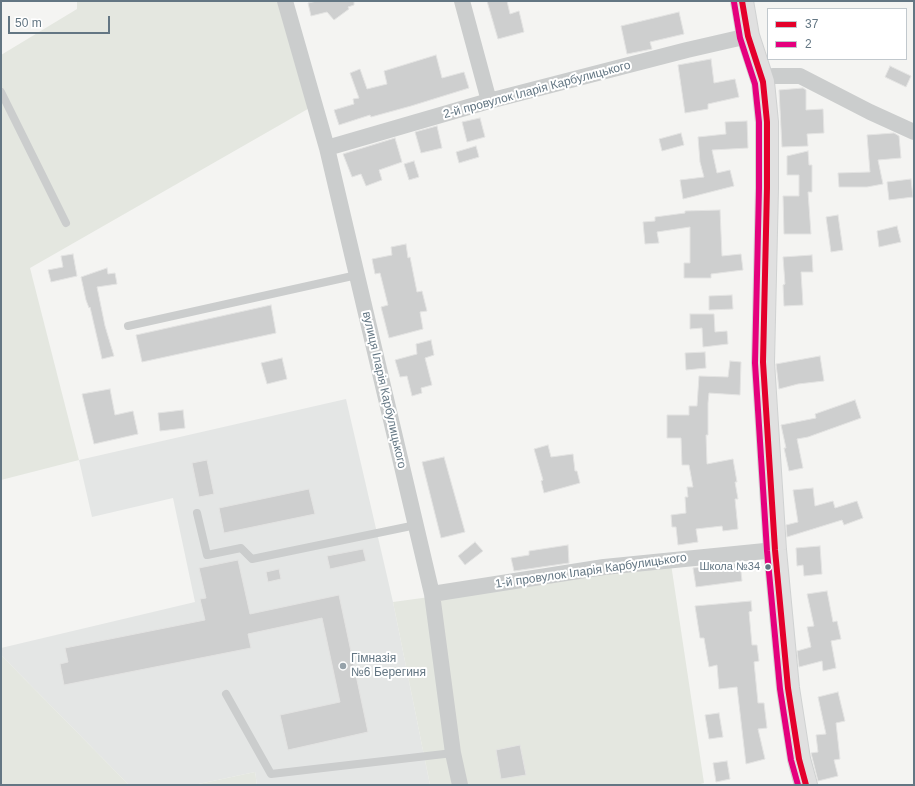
<!DOCTYPE html>
<html>
<head>
<meta charset="utf-8">
<style>
	body { margin:0 }
	#map { position:relative; width:915px; height:786px; overflow:hidden; background:#f4f4f2; font-family:Helvetica,sans-serif }
	canvas { display:block }
	.frame { position:absolute; inset:0; border:2px solid #637683; pointer-events:none }
	.legend { position:absolute; left:767px; top:8px; width:140px; height:52px; box-sizing:border-box; background:#fff; border:1px solid #c1c8cd; margin:0; padding:5px 7px; list-style:none; font-size:12px; color:#637683 }
	.legend li { display:flex; align-items:center; gap:8px; height:20px }
	.legend b { width:20px; border:1px solid #c1c8cd }
	.scale { position:absolute; left:8px; top:16px; width:102px; height:18px; box-sizing:border-box; border:2px solid #637683; border-top:0; padding-left:5px; font-size:12px; line-height:14px; white-space:nowrap; color:#637683; -webkit-text-stroke:3px #fff; paint-order:stroke }
</style>
</head>
<body>
<div id="map">
<canvas width="915" height="786"></canvas>
<div class="frame"></div>
<ul class="legend">
<li><b style="height:5px;background:#e4002b"></b>37</li>
<li><b style="height:5px;background:#e5007d"></b>2</li>
</ul>
<div class="scale">50 m</div>
</div>
<script>
const g = document.querySelector('canvas').getContext('2d');
g.lineJoin = 'round';
function paint(path, color) { g.fillStyle = color; g.fill(path, 'evenodd'); }
const poly = rows => new Path2D(rows.map(r => 'M' + r).join(''));
function stroke(path, color, width, dash) { g.strokeStyle = color; g.lineWidth = width; g.lineCap = dash ? 'butt' : 'round'; g.setLineDash(dash || []); g.stroke(path); }
function drawText(font, color, halo, rows, align = 'center') {
  g.font = font + ' Helvetica,sans-serif'; g.lineWidth = 4; g.setLineDash([]); g.textBaseline = 'middle'; g.strokeStyle = halo; g.fillStyle = color; for (const [text, x, y, turn = 0] of rows) {
    g.save(); g.translate(x, y); g.rotate((+turn || 0) * Math.PI / 180); g.textAlign = isNaN(turn) ? turn : align; if (halo) g.strokeText(text, 0, 0); g.fillText(text, 0, 0); g.restore();
  }
}
paint(poly([
	[346,399,393,602,430,785,257,785,255,772,194,785,129,785,1,655,1,648,195,602,173,498,92,517,79,460]
]), '#e4e6e5');
paint(poly([
	[77,1,290,1,320,102,30,268,79,460,1,480,1,55,77,9],
	[671,564,704,783,697,785,430,785,393,602],
	[1,655,129,785,1,785],
	[255,772,257,785,194,785]
]), '#e4e7e0');
const building = poly([
	[317,1,354,1,354,5,348,7,349,9,334,20,327,12,311,16,308,3,317,1],
	[487,1,507,1,510,14,519,11,524,32,498,39,487,1],
	[679,12,684,34,650,42,652,49,627,54,621,26,679,12],
	[436,55,442,78,464,72,469,88,411,106,371,117,370,115,339,125,334,110,354,104,353,99,359,98,350,73,360,69,367,89,387,84,384,71,436,55],
	[711,59,714,83,735,79,739,97,708,104,708,109,685,113,678,65,711,59],
	[890,66,911,76,906,87,885,77,890,66],
	[803,88,806,90,806,110,823,109,824,133,807,134,808,146,782,147,779,90,803,88],
	[480,118,485,137,467,142,462,122,480,118],
	[747,121,748,148,712,150,717,173,730,170,734,186,683,199,680,180,704,177,700,162,698,137,726,134,725,122,747,121],
	[437,126,442,148,421,153,415,132,437,126],
	[681,133,684,145,662,151,659,139,681,133],
	[894,133,899,136,901,158,878,160,883,184,867,187,839,187,838,173,870,172,867,135,894,133],
	[395,138,402,162,379,170,382,180,366,186,361,174,352,177,343,154,395,138],
	[476,146,479,157,459,163,456,152,476,146],
	[808,151,809,165,812,165,812,192,808,192,811,234,784,234,783,196,799,196,799,175,787,175,787,156,808,151],
	[414,161,419,177,409,180,404,164,414,161],
	[911,179,913,197,889,200,887,182,911,179],
	[720,210,722,256,741,254,743,270,711,274,711,278,684,278,684,263,690,263,690,227,657,232,659,243,645,244,643,222,655,221,655,217,685,213,685,211,720,210],
	[838,215,843,250,831,252,826,217,838,215],
	[897,226,901,242,879,247,877,231,897,226],
	[406,244,408,258,410,257,417,292,422,291,427,311,420,312,423,329,389,338,381,307,388,305,380,273,375,274,372,259,392,255,391,247,406,244],
	[73,254,77,276,51,282,48,270,63,267,61,256,73,254],
	[812,255,813,272,801,272,803,305,784,306,783,285,785,284,783,257,812,255],
	[107,268,108,274,115,273,117,284,97,287,105,326,114,356,102,359,90,307,89,308,86,300,81,277,107,268],
	[732,295,733,309,709,310,709,296,732,295],
	[271,305,276,333,142,362,136,335,271,305],
	[690,314,714,314,715,332,727,331,728,344,703,347,702,328,690,329,690,314],
	[431,340,434,355,425,358,432,385,421,388,422,393,412,396,407,376,400,377,395,360,417,354,416,344,431,340],
	[705,352,706,368,686,370,685,353,705,352],
	[820,356,824,381,798,384,779,389,776,364,820,356],
	[282,358,287,379,267,384,261,363,282,358],
	[730,361,741,362,740,395,709,393,708,403,708,435,706,435,707,464,733,459,737,482,735,482,738,499,735,499,738,529,723,531,722,526,696,529,698,542,678,545,676,527,672,527,671,515,686,513,685,497,688,497,687,487,693,487,689,465,682,465,681,438,667,438,667,415,689,415,689,406,697,406,699,376,728,377,730,361],
	[110,389,115,415,133,411,138,434,94,444,82,394,110,389],
	[855,400,861,418,808,437,797,439,803,468,789,471,784,448,786,448,781,425,816,418,815,414,855,400],
	[183,410,185,428,160,431,158,413,183,410],
	[548,445,551,457,573,454,575,471,577,471,580,483,544,493,541,481,543,480,534,449,548,445],
	[444,457,465,532,441,538,422,462,444,457],
	[207,460,214,494,199,497,192,463,207,460],
	[813,488,815,506,833,501,835,508,857,501,863,518,844,525,842,520,787,537,786,525,798,522,793,490,813,488],
	[309,489,315,514,224,533,219,508,309,489],
	[475,542,483,551,465,565,458,556,475,542],
	[568,545,569,563,514,571,511,558,529,555,529,551,568,545],
	[820,546,822,574,804,576,803,565,797,566,796,548,820,546],
	[363,549,366,561,330,569,327,556,363,549],
	[238,560,250,614,339,595,368,732,288,750,280,715,340,702,322,618,248,634,251,648,64,685,60,664,68,662,65,648,205,620,200,599,206,598,199,568,238,560],
	[740,563,742,581,696,587,693,568,740,563],
	[279,569,281,579,268,582,266,572,279,569],
	[827,591,833,622,837,621,841,639,831,641,836,668,823,671,822,661,799,667,797,651,811,647,807,627,814,626,807,594,827,591],
	[751,601,752,611,749,612,752,645,757,645,759,661,754,662,758,703,764,703,767,728,758,729,765,759,746,764,737,687,719,689,717,665,709,667,704,638,700,638,695,606,751,601],
	[838,692,845,721,836,723,840,759,834,760,838,776,818,781,811,753,818,752,816,735,826,734,818,697,838,692],
	[719,713,723,737,709,739,705,715,719,713],
	[520,745,526,775,501,779,496,750,520,745],
	[727,761,730,779,716,782,713,763,727,761]
]);
paint(building, '#cecfcf');
stroke(building, '#e3e3e2', 1);
const secondary = poly([
	[742,1,748,36,763,82,767,122,767,188,763,362,775,550,788,688,799,759,806,785]
]);
stroke(secondary, '#d0d2d2', 24);
stroke(poly([
	[1,92,66,223],
	[128,326,357,275],
	[197,513,207,555,241,548,252,559,416,525],
	[226,694,271,774,453,753]
]), '#cbcdcd', 8);
stroke(poly([
	[285,1,327,148,432,594,453,753,460,785],
	[462,1,489,101],
	[763,82,773,76,800,76,870,112,914,132],
	[327,148,489,101,687,50,748,36],
	[432,594,604,567,775,550]
]), '#cbcdcd', 16);
stroke(secondary, '#e0e0e0', 22);
stroke(poly([
	[742,1,748,36,763,82,767,122,767,188,763,362,775,550,788,688,799,759,806,785]
]), '#e4002b', 6);
stroke(poly([
	[734,2,740,38,755,84,759,122,759,188,755,363,767,551,780,689,791,760,798,785]
]), '#e5007d', 6);
for (const [x, y, r, color] of [
	[768,567,3.5,"#637683"],
	[343,666,4,"#96a2aa"]
]) { const dot = new Path2D(); dot.arc(x, y, r, 0, 2 * Math.PI); g.fillStyle = color; g.fill(dot); stroke(dot, '#fff', 1.5); }
drawText('11px', '#637683', '#fff', [
	["Школа №34",760,567]
], 'right');
drawText('12px', '#637683', '#fff', [
	["2-й провулок Іларія Карбулицького",537,90,-15],
	["вулиця Іларія Карбулицького",384,390,77],
	["1-й провулок Іларія Карбулицького",591,571,-8]
]);
drawText('12px', '#637683', '#fff', [
	["Гімназія",351,659],
	["№6 Берегиня",351,673]
], 'left');
</script>
</body>
</html>
